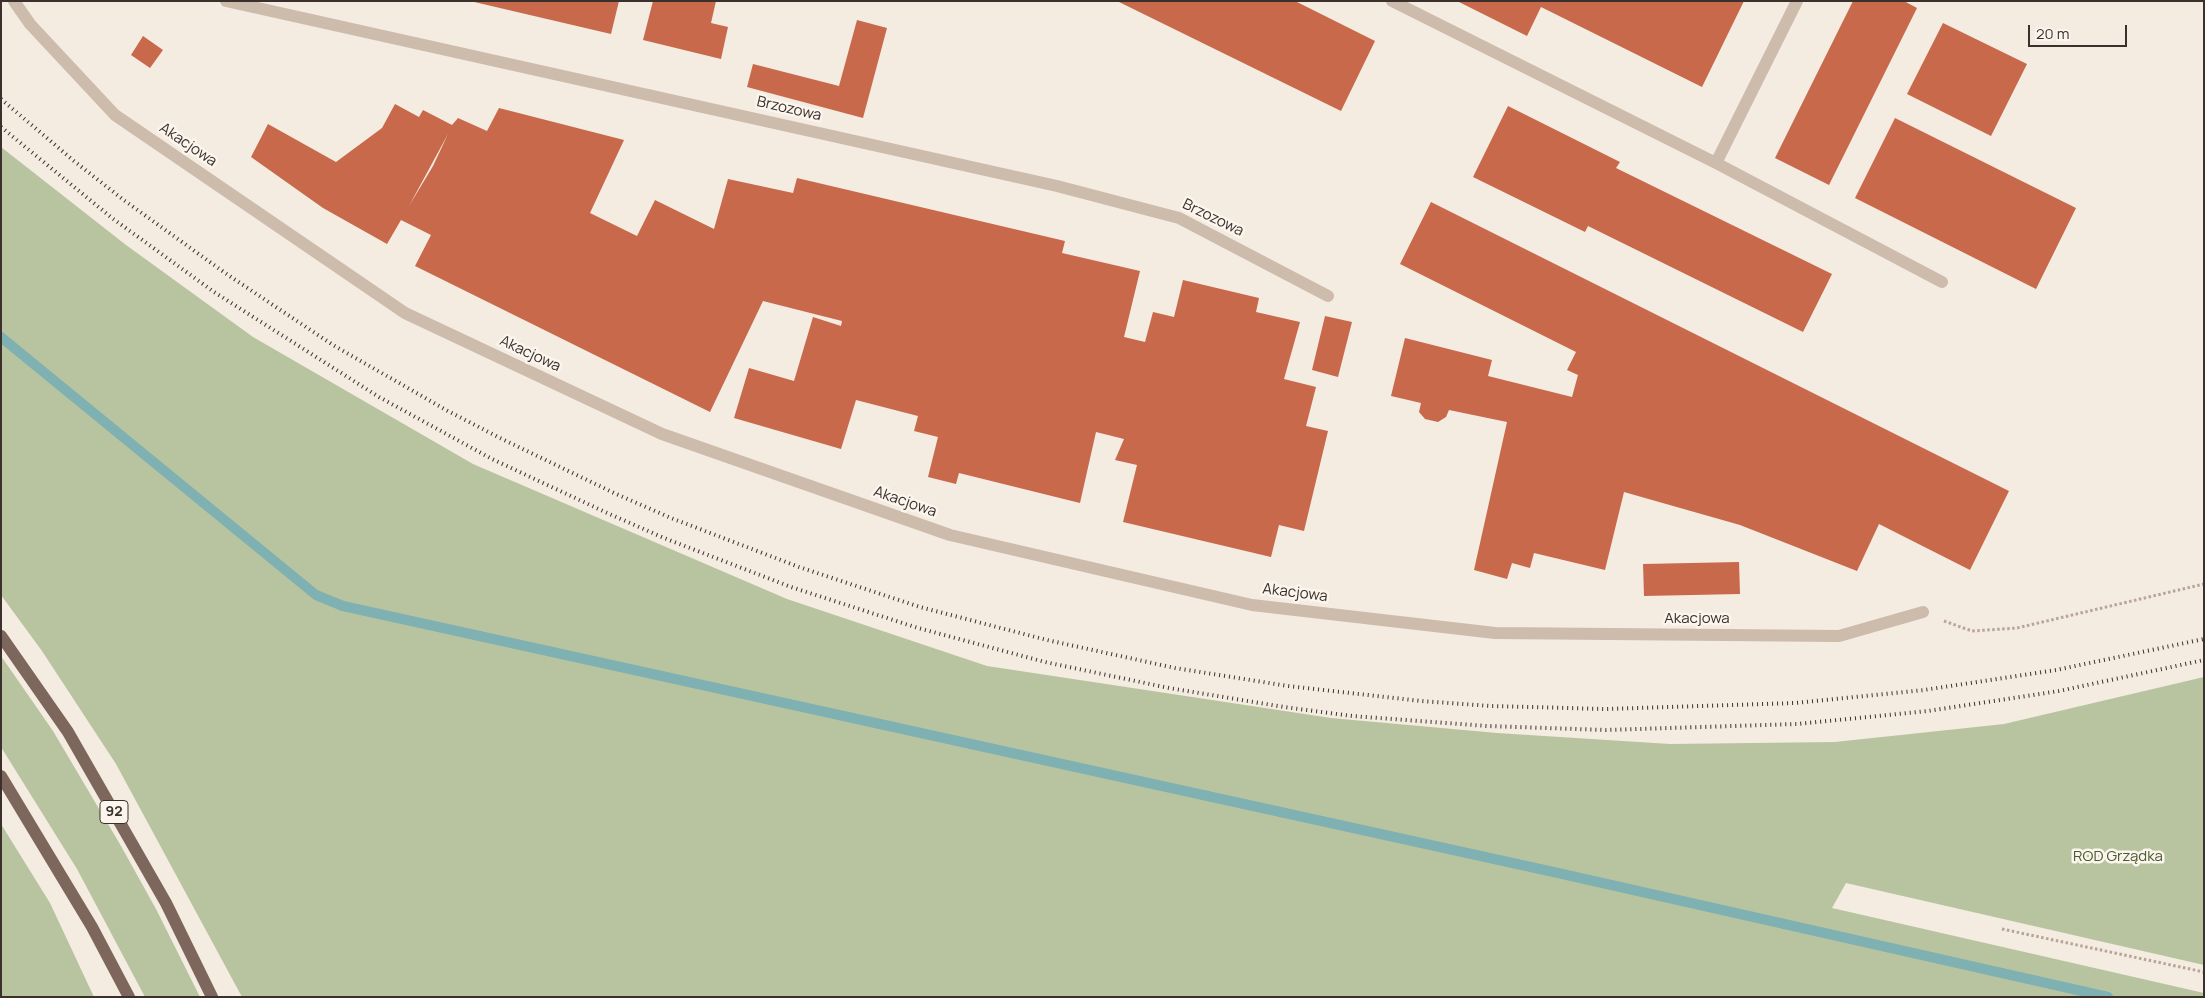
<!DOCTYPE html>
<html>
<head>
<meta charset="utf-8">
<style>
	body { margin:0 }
	#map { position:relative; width:2205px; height:998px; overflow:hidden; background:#f4ebe1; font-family:Manrope,sans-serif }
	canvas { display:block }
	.frame { position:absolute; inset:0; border:2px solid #3b302b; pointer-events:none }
	.scale { position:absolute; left:2028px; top:25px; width:99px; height:22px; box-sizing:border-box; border:2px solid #3b302b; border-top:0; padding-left:6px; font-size:15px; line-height:18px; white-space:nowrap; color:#3b302b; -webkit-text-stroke:4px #fbf5ee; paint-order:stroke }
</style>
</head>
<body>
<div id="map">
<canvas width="2205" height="998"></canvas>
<div class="frame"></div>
<div class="scale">20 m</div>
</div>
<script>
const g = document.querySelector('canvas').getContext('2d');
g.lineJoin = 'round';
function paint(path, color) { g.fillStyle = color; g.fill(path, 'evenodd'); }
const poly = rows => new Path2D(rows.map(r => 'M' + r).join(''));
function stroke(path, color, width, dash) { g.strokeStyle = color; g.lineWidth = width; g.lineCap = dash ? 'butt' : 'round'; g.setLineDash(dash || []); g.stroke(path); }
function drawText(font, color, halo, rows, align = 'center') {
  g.font = font + ' Manrope,sans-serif'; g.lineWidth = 5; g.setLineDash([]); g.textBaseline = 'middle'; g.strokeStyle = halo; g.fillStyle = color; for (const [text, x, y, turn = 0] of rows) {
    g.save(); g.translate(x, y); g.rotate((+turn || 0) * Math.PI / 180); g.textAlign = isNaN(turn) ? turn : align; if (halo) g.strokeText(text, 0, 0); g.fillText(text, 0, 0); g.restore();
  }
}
paint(poly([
	[1,147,126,245,253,337,473,464,787,599,987,666,1331,718,1497,733,1670,744,1835,742,2004,724,2204,677,2204,965,1846,883,1832,908,2204,993,2204,997,242,997,116,764,42,651,1,595],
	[1,656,53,731,121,846,156,909,200,997,145,997,77,869,1,747],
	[1,824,50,903,94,997,1,997]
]), '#b8c4a0');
stroke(poly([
	[1,337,316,595,343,606,1558,873,2108,997]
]), '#7fb0b2', 10);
paint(poly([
	[470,1,619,1,611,34],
	[653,1,716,1,711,23,728,27,721,59,643,40],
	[1117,1,1295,1,1375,41,1341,111],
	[1457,1,1744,1,1702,87,1541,7,1527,36],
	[1853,1,1904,1,1917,8,1829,185,1775,158],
	[857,20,887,28,863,118,747,87,753,64,839,86],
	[1943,23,2027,64,1991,136,1907,94],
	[143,36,163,50,150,68,131,55],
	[395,104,419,117,423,110,452,125,458,118,487,131,499,108,624,140,590,213,637,236,655,200,714,229,728,179,793,193,797,178,1065,241,1062,253,1140,271,1124,337,1145,342,1153,312,1174,317,1183,280,1259,298,1256,312,1300,322,1284,379,1316,387,1306,426,1328,431,1304,531,1279,525,1271,557,1123,522,1137,465,1115,460,1124,439,1096,432,1080,503,959,473,956,484,928,477,938,437,914,431,918,416,856,400,841,449,734,418,749,368,794,381,813,317,841,326,842,321,763,301,710,412,415,266,431,235,401,220,387,244,323,208,251,157,268,124,336,162,382,128],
	[448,134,433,166,409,206],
	[1508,106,1620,162,1616,168,1832,274,1803,332,1588,226,1585,232,1473,177],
	[1895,118,2076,208,2036,289,1855,198],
	[1431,202,2009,491,1970,570,1879,524,1857,571,1740,525,1624,492,1605,570,1534,553,1530,568,1512,563,1507,579,1474,570,1507,422,1449,410,1446,417,1438,422,1425,419,1419,412,1421,403,1391,396,1405,338,1492,360,1488,376,1572,397,1578,375,1567,370,1576,352,1400,264],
	[1325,316,1352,322,1338,377,1312,370],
	[1739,562,1740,594,1644,596,1643,564]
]), '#c8694b');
stroke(poly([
	[1944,621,1972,631,2017,628,2204,584],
	[2002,929,2204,972]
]), '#b9a596', 3, [2.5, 2.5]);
stroke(poly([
	[14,1,30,24,115,115,405,313,662,434,950,535,1252,605,1495,633,1839,636,1923,612],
	[226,1,1057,186,1179,218,1328,296],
	[1392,1,1716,163,1942,282],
	[1716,163,1797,1]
]), '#cdbbac', 12);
stroke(poly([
	[1,636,68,732,166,903,212,997],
	[1,776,92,927,129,997]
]), '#7d675c', 12);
stroke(poly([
	[1,99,74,161,125,201,228,275,333,345,446,410,500,438,614,493,671,518,799,567,920,607,1047,640,1175,668,1288,686,1421,701,1491,706,1606,709,1795,703,1924,690,2056,670,2204,639],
	[1,127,112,218,214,292,379,397,492,459,605,512,664,538,791,587,918,628,1045,662,1169,688,1284,707,1352,716,1487,726,1606,730,1797,724,1928,711,2059,691,2204,660]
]), '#3b302b', 4, [1, 4]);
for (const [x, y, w] of [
	[114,812,28]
]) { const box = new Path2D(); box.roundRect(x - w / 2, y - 11.5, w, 23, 4); g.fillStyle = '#fbf5ee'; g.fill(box); stroke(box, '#3b302b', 1); }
drawText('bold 14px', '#3b302b', null, [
	["92",114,812]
]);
drawText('15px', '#3b302b', '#fbf5ee', [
	["Brzozowa",789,109,13],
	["Akacjowa",188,145,34],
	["Brzozowa",1213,218,26],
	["Akacjowa",530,354,25],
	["Akacjowa",905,502,19],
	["Akacjowa",1295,593,7],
	["Akacjowa",1697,619]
]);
drawText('15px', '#4a5a2e', '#fbf5ee', [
	["ROD Grządka",2118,857]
]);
</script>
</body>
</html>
